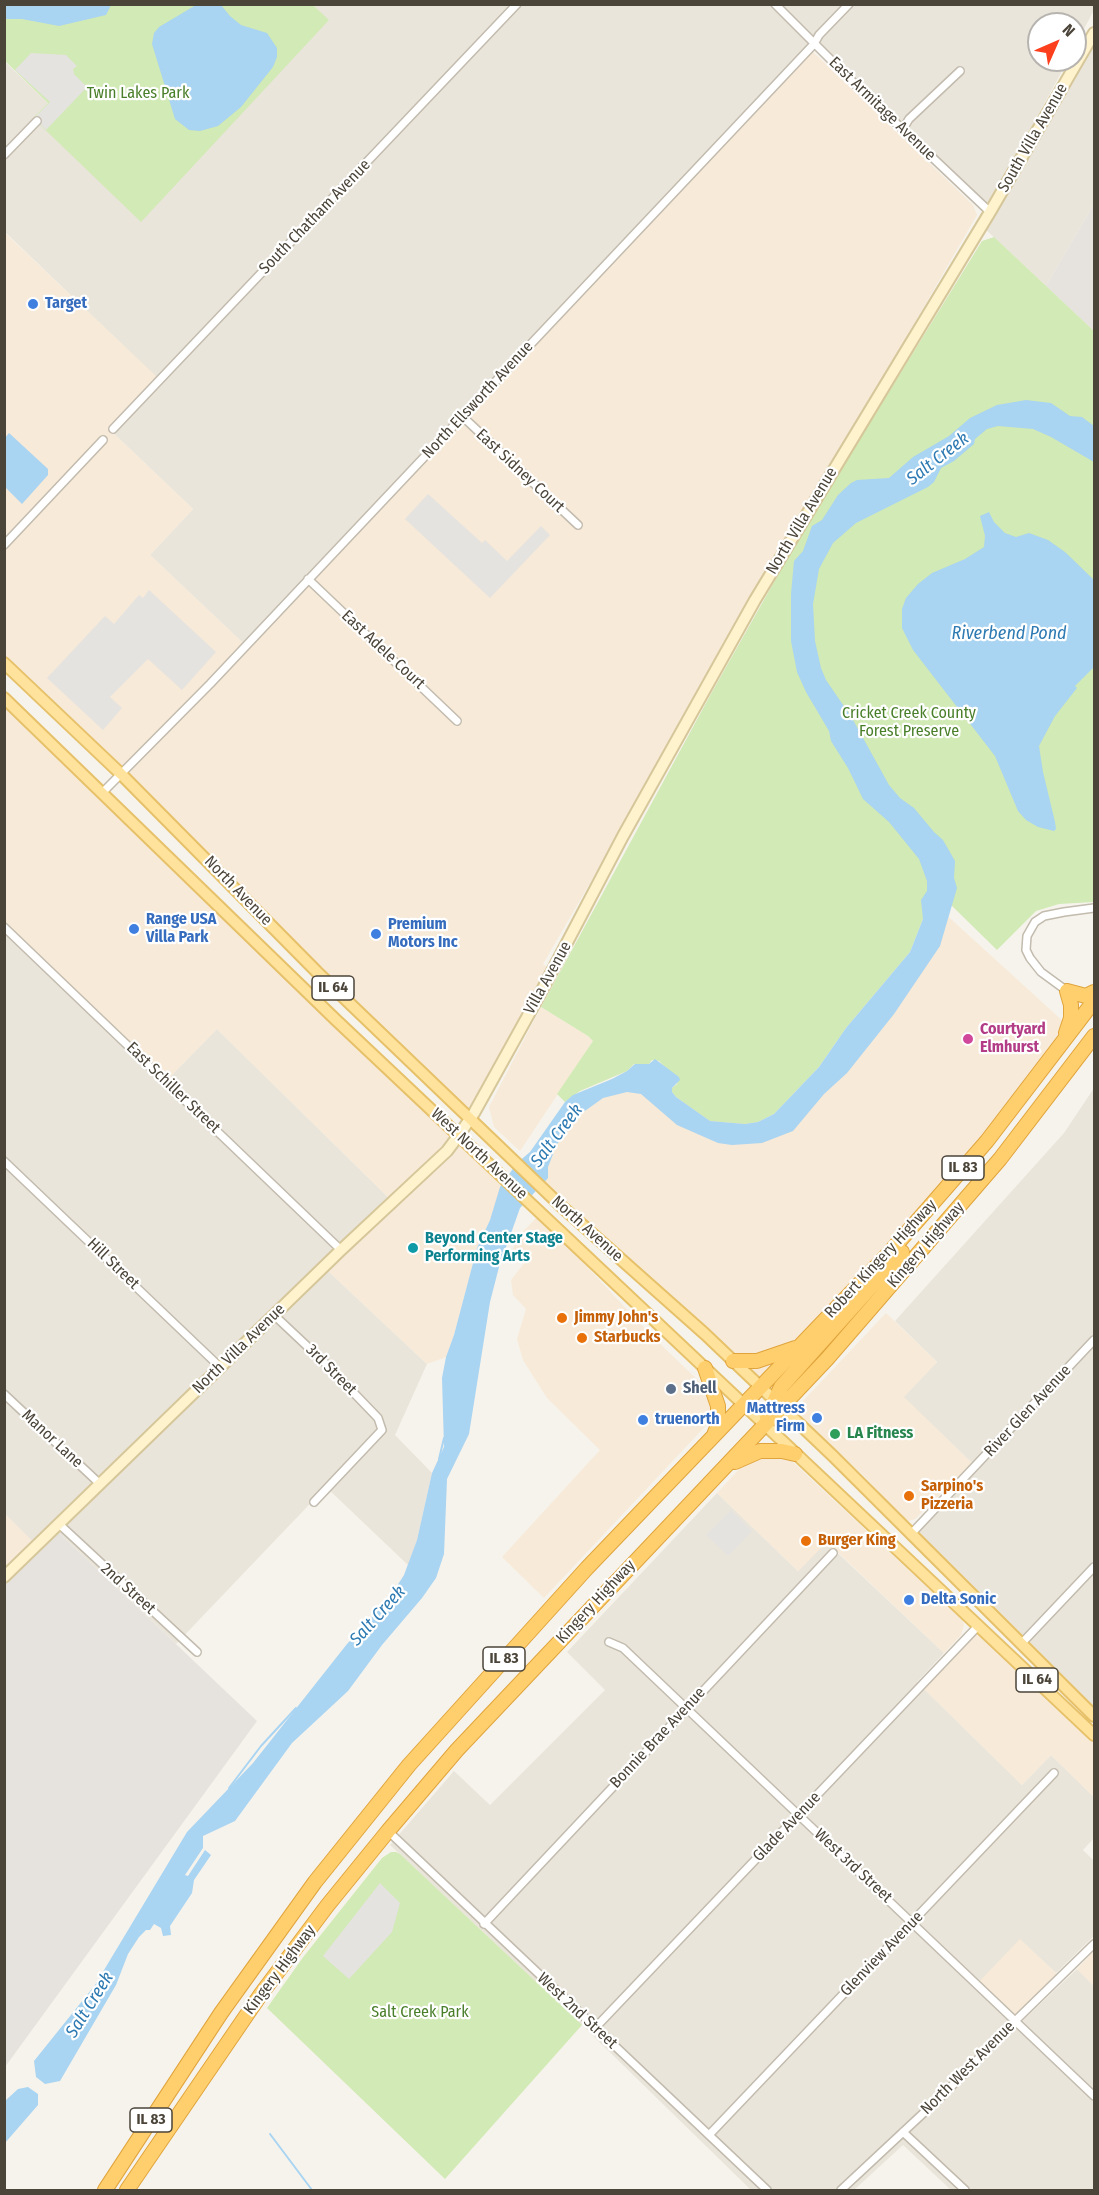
<!DOCTYPE html>
<html>
<head>
<meta charset="utf-8">
<style>
	body { margin:0 }
	#map { position:relative; width:1099px; height:2195px; overflow:hidden; background:#f6f3ec; font-family:"Fira Sans Condensed",sans-serif }
	canvas { display:block }
	.frame { position:absolute; inset:0; border:6px solid #4b4439; pointer-events:none }
	.north { position:absolute; left:1027px; top:12px; width:60px; height:60px; box-sizing:border-box; background:#fff; border:2px solid #b7b4b0; border-radius:50%; rotate:45deg; font-size:16px; font-weight:700; line-height:24px; text-align:center; color:#4b4439 }
	.north::after { content:''; display:block; margin:auto; width:21px; height:27px; background:#fc3f1d; clip-path:polygon(50% 0,100% 100%,50% 72%,0 100%) }
</style>
</head>
<body>
<div id="map">
<canvas width="1099" height="2195"></canvas>
<div class="frame"></div>
<div class="north">N</div>
</div>
<script>
const g = document.querySelector('canvas').getContext('2d');
g.lineJoin = 'round';
function paint(path, color) { g.fillStyle = color; g.fill(path, 'evenodd'); }
const poly = rows => new Path2D(rows.map(r => 'M' + r).join(''));
function stroke(path, color, width, dash) { g.strokeStyle = color; g.lineWidth = width; g.lineCap = dash ? 'butt' : 'round'; g.setLineDash(dash || []); g.stroke(path); }
function drawText(font, color, halo, rows, align = 'center') {
  g.font = font + ' "Fira Sans Condensed",sans-serif'; g.lineWidth = 4.5; g.setLineDash([]); g.textBaseline = 'middle'; g.strokeStyle = halo; g.fillStyle = color; for (const [text, x, y, turn = 0] of rows) {
    g.save(); g.translate(x, y); g.rotate((+turn || 0) * Math.PI / 180); g.textAlign = isNaN(turn) ? turn : align; if (halo) g.strokeText(text, 0, 0); g.fillText(text, 0, 0); g.restore();
  }
}
paint(poly([
	[1093,4,1094,10,1075,46,1075,24,1039,24,1039,60,1068,60,989,206,777,5],
	[313,5,770,5,811,43,243,643,150,555,193,509,109,429,157,378,5,232,4,158,38,122,329,21],
	[1094,37,1094,204,1046,286,984,228],
	[4,61,48,103,5,148,4,148],
	[4,929,164,1083,217,1029,391,1200,221,1364,5,1158],
	[1094,1088,1094,1711,916,1534,972,1463,903,1397,937,1362,895,1321,1064,1133],
	[4,1165,216,1367,34,1543,5,1514],
	[327,1270,427,1364,395,1435,432,1473,417,1540,408,1565,326,1487,176,1644,59,1533],
	[717,1493,798,1571,826,1542,944,1653,917,1682,1022,1785,1051,1755,1094,1797,1094,1838,1083,1850,1094,1861,1094,1936,1056,1973,1020,1940,976,1986,1016,2027,1077,1969,1094,1986,1094,2190,951,2190,903,2145,854,2190,751,2190,582,2025,390,1845,454,1771,490,1805,605,1690,567,1652]
]), '#eae5da');
paint(poly([
	[812,51,973,205,977,215,543,964,548,968,510,1042,469,1115,322,974,124,773],
	[4,232,158,378,109,429,193,509,150,555,243,643,121,769,5,660],
	[4,701,454,1134,447,1147,391,1200,217,1029,164,1083,5,929],
	[941,910,1065,1023,1060,1039,929,1201,760,1381,540,1178,544,1160,568,1121,595,1099,635,1087,782,1129],
	[541,1007,588,1036,593,1041,520,1151,494,1127,489,1107],
	[461,1142,503,1181,490,1220,477,1248,454,1335,446,1357,427,1364,326,1269],
	[536,1218,575,1254,652,1336,706,1388,710,1395,713,1418,544,1598,502,1557,600,1450,547,1398,523,1360,517,1339,526,1309,513,1295,511,1280,525,1262,513,1249,518,1237],
	[886,1313,937,1362,904,1397,972,1463,915,1519,909,1521,899,1515,866,1478,803,1418,800,1409,803,1401],
	[761,1454,787,1458,795,1464,962,1620,964,1625,961,1635,944,1653,827,1542,798,1571,717,1493,744,1464],
	[5,1514,34,1543,5,1570],
	[980,1630,1094,1737,1094,1797,1051,1755,1022,1785,924,1689],
	[1020,1939,1059,1976,1011,2022,975,1986],
	[1094,1951,1094,1986,1077,1969]
]), '#f7ead8');
paint(poly([
	[1094,204,1094,331,1046,286],
	[59,1533,257,1721,5,2067,5,1585]
]), '#e6e2dd');
paint(poly([
	[4,5,313,5,329,20,141,222,33,118,48,103,5,61],
	[994,237,1094,331,1094,902,1059,904,1036,911,997,950,951,905,923,919,910,952,846,1028,819,1067,774,1114,758,1122,745,1124,710,1121,676,1097,672,1092,672,1088,677,1084,679,1077,669,1071,659,1061,652,1060,649,1064,642,1065,634,1064,627,1071,580,1091,565,1102,557,1094,593,1041,588,1036,541,1007,712,692,800,536,982,241],
	[391,1852,396,1852,400,1854,582,2025,445,2179,267,2008,304,1956,382,1858]
]), '#d2eab5');
paint(poly([
	[31,53,66,55,77,66,73,69,74,74,87,87,46,130,34,118,50,102,15,70],
	[428,494,482,543,485,540,507,561,541,526,550,535,490,598,405,519],
	[149,590,216,652,182,690,148,659,110,697,122,708,103,730,47,678,105,616,114,624,139,595,143,598],
	[731,1510,752,1531,728,1556,706,1535],
	[380,1883,400,1903,392,1932,349,1979,323,1956]
]), '#e5e3e0');
paint(poly([
	[5,4,111,4,111,5,106,15,59,26,22,19,5,19],
	[196,5,221,5,230,16,241,25,267,33,277,48,277,57,273,67,241,107,218,126,200,131,189,130,175,119,152,44,154,33,159,27],
	[1026,400,1051,403,1070,416,1082,417,1094,426,1094,462,1051,437,1033,429,998,426,987,429,975,439,974,444,954,461,941,468,934,482,928,487,856,523,833,543,819,569,813,604,815,641,821,668,826,680,852,718,889,785,900,798,914,808,934,832,943,840,955,861,954,878,957,888,940,946,894,1014,847,1073,824,1094,793,1131,762,1143,732,1145,718,1143,677,1125,641,1094,627,1092,603,1098,582,1113,557,1144,548,1167,548,1178,520,1208,499,1267,490,1302,469,1434,447,1479,444,1554,436,1578,422,1598,382,1645,348,1691,292,1743,235,1821,203,1836,203,1848,185,1875,188,1876,205,1850,211,1855,194,1880,192,1893,170,1926,171,1935,163,1936,161,1928,154,1924,150,1930,146,1930,139,1937,128,1954,116,1985,60,2081,45,2084,36,2077,34,2061,95,1985,187,1832,253,1763,347,1644,388,1600,404,1575,417,1540,432,1473,444,1447,442,1378,446,1357,454,1335,477,1248,490,1220,500,1187,517,1163,530,1152,565,1102,573,1095,612,1079,627,1071,635,1064,649,1064,655,1059,679,1077,680,1080,672,1088,672,1092,676,1097,710,1121,745,1124,758,1122,774,1114,819,1067,846,1028,910,952,923,919,921,900,927,891,927,881,919,859,889,822,863,799,848,768,831,741,829,731,806,692,797,672,791,641,791,594,794,561,803,551,812,526,822,520,838,495,851,483,857,480,889,478,913,457,949,436,970,418,997,405],
	[9,433,48,469,48,475,22,504,5,487,5,438],
	[989,512,994,522,1005,533,1016,537,1029,533,1048,540,1065,552,1094,580,1094,667,1075,686,1077,688,1055,716,1039,746,1043,772,1055,822,1056,829,1054,831,1038,827,1026,820,1018,811,995,756,913,650,902,628,902,609,906,598,918,584,932,573,965,559,984,547,985,536,980,516],
	[28,2087,38,2094,38,2105,5,2143,5,2101,18,2089]
]), '#a9d4f2');
stroke(poly([
	[439,1459,444,1438],
	[229,1788,261,1746,296,1708],
	[270,2134,312,2190]
]), '#a9d4f2', 2);
const street = poly([
	[775,4,860,89,990,212],
	[903,129,909,119,960,71],
	[4,155,37,121],
	[462,416,578,525],
	[113,429,517,4],
	[4,545,103,440],
	[308,579,457,721],
	[103,792,210,684,814,44,819,35,849,4],
	[4,927,341,1250],
	[1067,991,1041,972,1030,958,1026,950,1027,936,1035,922,1044,916,1064,912,1094,908],
	[4,1161,221,1368],
	[274,1315,325,1363,378,1418,382,1430,314,1502],
	[4,1394,100,1484],
	[59,1524,197,1652],
	[911,1534,1094,1340],
	[609,1642,623,1648,1094,2096],
	[1022,1643,1094,1567],
	[388,1831,767,2190],
	[484,1924,833,1553],
	[595,2028,979,1625],
	[903,2132,965,2190],
	[709,2135,1054,1773],
	[841,2190,946,2092,1015,2021,1094,1944]
]);
const secondary = poly([
	[4,1577,341,1250,447,1151,459,1135,474,1113,540,994,623,836,755,600,990,212,1094,33]
]);
const primary = poly([
	[4,663,121,774,317,972,561,1206,705,1334,833,1456,1094,1716],
	[4,698,336,1020,1094,1735]
]);
const highway = poly([
	[1067,991,1086,996,1094,992],
	[1066,1033,1071,1018,1071,1005,1067,991],
	[733,1361,757,1361,795,1348],
	[705,1368,718,1406,718,1425,714,1435],
	[767,1417,781,1387,902,1252],
	[735,1462,760,1451,782,1451,795,1454],
	[105,2190,221,2013,315,1882,409,1765,587,1568,890,1252,987,1141,1094,1001],
	[127,2190,261,1994,327,1906,388,1831,457,1750,827,1359,1000,1159,1094,1036]
]);
stroke(street, '#c2bbae', 10);
stroke(secondary, '#d6c79b', 14);
stroke(primary, '#e6c16a', 14);
stroke(highway, '#e0a43c', 16);
stroke(street, '#fff', 7);
stroke(secondary, '#fff3cd', 10);
stroke(primary, '#ffe39c', 10);
stroke(highway, '#ffcf6e', 14);
for (const [x, y, r, color] of [
	[33,304,6,"#3f7fe0"],
	[134,929,6,"#3f7fe0"],
	[376,934,6,"#3f7fe0"],
	[968,1039,6,"#d1479c"],
	[413,1248,6,"#0f9aa8"],
	[562,1318,6,"#e8710a"],
	[582,1338,6,"#e8710a"],
	[671,1389,6,"#5c6f8a"],
	[817,1418,6,"#3f7fe0"],
	[643,1420,6,"#3f7fe0"],
	[835,1434,6,"#2e9e5b"],
	[909,1496,6,"#e8710a"],
	[806,1541,6,"#e8710a"],
	[909,1600,6,"#3f7fe0"]
]) { const dot = new Path2D(); dot.arc(x, y, r, 0, 2 * Math.PI); g.fillStyle = color; g.fill(dot); stroke(dot, '#fff', 2); }
for (const [x, y, w] of [
	[333,988,42],
	[963,1168,42],
	[504,1659,42],
	[1037,1680,42],
	[151,2120,42]
]) { const box = new Path2D(); box.roundRect(x - w / 2, y - 12, w, 24, 4.5); g.fillStyle = '#fff'; g.fill(box); stroke(box, '#4b4439', 1.5); }
drawText('bold 15px', '#4b4439', null, [
	["IL 64",333,988],
	["IL 83",963,1168],
	["IL 83",504,1659],
	["IL 64",1037,1680],
	["IL 83",151,2120]
]);
drawText('16px', '#4a7f2a', '#fff', [
	["Twin Lakes Park",138,94],
	["Cricket Creek County",909,714],
	["Forest Preserve",909,732],
	["Salt Creek Park",420,2013]
]);
drawText('16px', '#4b4439', '#fff', [
	["East Armitage Avenue",882,109,44],
	["South Villa Avenue",1033,138,-60],
	["South Chatham Avenue",315,217,-46],
	["North Ellsworth Avenue",478,400,-47],
	["East Sidney Court",520,471,43],
	["North Villa Avenue",802,521,-59],
	["East Adele Court",383,650,43],
	["North Avenue",238,891,46],
	["Villa Avenue",548,978,-61],
	["East Schiller Street",173,1088,44],
	["West North Avenue",479,1154,43],
	["North Avenue",587,1229,42],
	["Kingery Highway",926,1245,-49],
	["Robert Kingery Highway",881,1259,-47],
	["Hill Street",113,1264,44],
	["North Villa Avenue",239,1349,-44],
	["3rd Street",331,1370,45],
	["River Glen Avenue",1028,1411,-47],
	["Manor Lane",52,1439,43],
	["2nd Street",128,1589,42],
	["Kingery Highway",596,1602,-47],
	["Bonnie Brae Avenue",658,1738,-47],
	["Glade Avenue",787,1827,-46],
	["West 3rd Street",853,1866,43],
	["Glenview Avenue",882,1954,-46],
	["Kingery Highway",280,1970,-53],
	["West 2nd Street",577,2011,43],
	["North West Avenue",968,2068,-45]
]);
drawText('bold 16px', '#366cbe', '#fff', [
	["Target",45,304],
	["Range USA",146,920],
	["Villa Park",146,938],
	["Premium",388,925],
	["Motors Inc",388,943],
	["Mattress",805,1409,"right"],
	["Firm",805,1427,"right"],
	["truenorth",655,1420],
	["Delta Sonic",921,1600]
], 'left');
drawText('bold 16px', '#b23c85', '#fff', [
	["Courtyard",980,1030],
	["Elmhurst",980,1048]
], 'left');
drawText('bold 16px', '#0d838f', '#fff', [
	["Beyond Center Stage",425,1239],
	["Performing Arts",425,1257]
], 'left');
drawText('bold 16px', '#c56008', '#fff', [
	["Jimmy John's",574,1318],
	["Starbucks",594,1338],
	["Sarpino's",921,1487],
	["Pizzeria",921,1505],
	["Burger King",818,1541]
], 'left');
drawText('bold 16px', '#4e5e75', '#fff', [
	["Shell",683,1389]
], 'left');
drawText('bold 16px', '#27864d', '#fff', [
	["LA Fitness",847,1434]
], 'left');
drawText('italic 18px', '#2e7ab2', '#fff', [
	["Salt Creek",938,459,-38],
	["Riverbend Pond",1009,634],
	["Salt Creek",557,1136,-53],
	["Salt Creek",378,1616,-48],
	["Salt Creek",90,2005,-58]
]);
</script>
</body>
</html>
